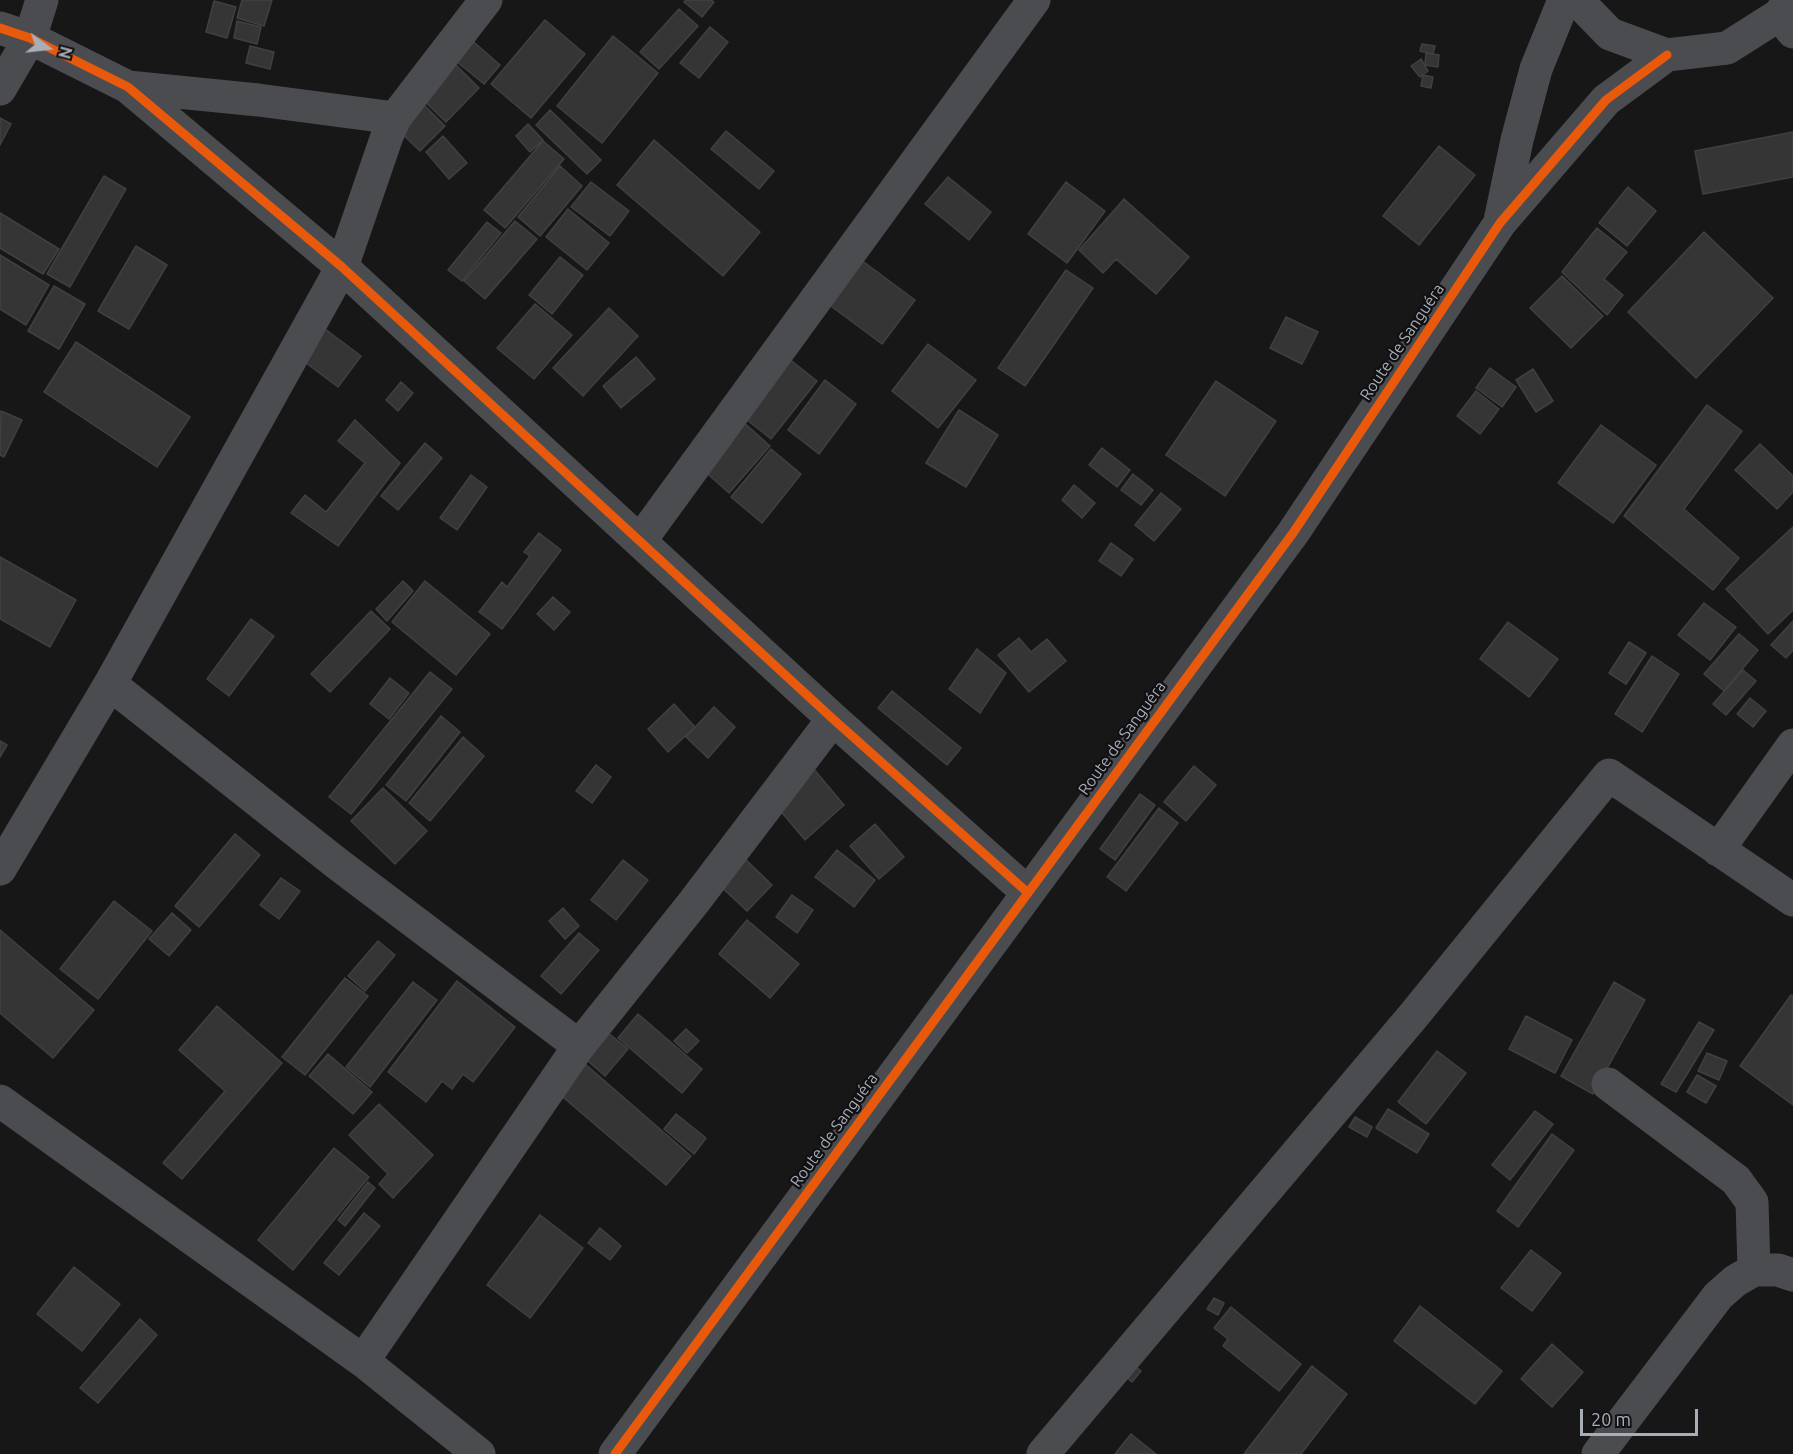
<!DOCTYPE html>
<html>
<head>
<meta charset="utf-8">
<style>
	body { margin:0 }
	#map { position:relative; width:1793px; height:1454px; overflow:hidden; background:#171717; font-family:Ubuntu,sans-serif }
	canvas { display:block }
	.north { position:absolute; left:18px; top:18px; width:60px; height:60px; -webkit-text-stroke:4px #111113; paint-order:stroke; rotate:105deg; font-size:16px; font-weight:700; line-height:24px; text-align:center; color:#a8adb8 }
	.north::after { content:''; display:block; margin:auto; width:21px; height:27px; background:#a8adb8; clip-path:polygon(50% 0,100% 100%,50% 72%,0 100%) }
	.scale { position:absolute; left:1580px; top:1409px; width:118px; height:27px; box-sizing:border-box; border:3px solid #a8adb8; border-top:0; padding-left:8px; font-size:18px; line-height:21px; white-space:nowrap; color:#a8adb8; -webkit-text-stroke:4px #111113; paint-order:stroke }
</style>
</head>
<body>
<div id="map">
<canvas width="1793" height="1454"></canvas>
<div class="north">N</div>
<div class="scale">20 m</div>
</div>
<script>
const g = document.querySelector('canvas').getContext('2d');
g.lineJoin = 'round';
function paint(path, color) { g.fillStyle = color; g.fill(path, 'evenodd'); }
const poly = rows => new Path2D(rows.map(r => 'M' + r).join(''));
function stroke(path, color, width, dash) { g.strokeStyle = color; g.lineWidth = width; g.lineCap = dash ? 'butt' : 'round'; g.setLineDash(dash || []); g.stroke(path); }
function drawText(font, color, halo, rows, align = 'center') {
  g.font = font + ' Ubuntu,sans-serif'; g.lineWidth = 4.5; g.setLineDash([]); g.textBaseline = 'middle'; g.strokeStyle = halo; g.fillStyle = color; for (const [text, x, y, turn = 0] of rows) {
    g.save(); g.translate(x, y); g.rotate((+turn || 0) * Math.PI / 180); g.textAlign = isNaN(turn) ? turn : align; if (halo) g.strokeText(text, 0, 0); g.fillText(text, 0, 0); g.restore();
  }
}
const building = poly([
	[242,0,272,0,264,26,237,18,242,0],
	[686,0,711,0,714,2,702,17,684,2,686,0],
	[214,1,236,7,227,38,206,32,214,1],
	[679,9,698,26,659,69,640,52,679,9],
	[545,20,585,54,531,118,491,84,545,20],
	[237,21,261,27,257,44,234,38,237,21],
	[710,27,728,42,699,78,680,63,710,27],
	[613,36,658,73,602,143,557,106,613,36],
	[468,37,500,65,484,84,451,57,468,37],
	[1422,44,1435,46,1433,54,1420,51,1422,44],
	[250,46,274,52,270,69,246,63,250,46],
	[1426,53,1439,55,1438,67,1425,65,1426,53],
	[450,59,479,88,446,122,417,94,450,59],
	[1421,59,1428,71,1420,77,1411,66,1421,59],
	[1423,75,1433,77,1431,88,1421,86,1423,75],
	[418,99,445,126,420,151,393,125,418,99],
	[550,110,601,160,587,174,536,125,550,110],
	[0,118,11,124,0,145,0,118],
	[528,124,543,140,530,152,516,136,528,124],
	[726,131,774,171,759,189,711,149,726,131],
	[1793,132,1793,177,1703,194,1695,151,1793,132],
	[443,136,467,163,449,179,426,152,443,136],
	[654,140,760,232,723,276,617,185,654,140],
	[543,141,564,159,505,228,484,210,543,141],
	[1439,146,1475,175,1419,245,1383,216,1439,146],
	[560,166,582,186,540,236,518,217,560,166],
	[104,176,126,189,70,287,47,274,104,176],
	[948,177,991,212,969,240,925,204,948,177],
	[591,182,629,211,610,236,571,207,591,182],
	[1066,182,1105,211,1067,263,1028,234,1066,182],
	[1628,187,1656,211,1627,246,1599,223,1628,187],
	[1124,199,1189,257,1156,294,1116,259,1103,273,1079,250,1124,199],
	[568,209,609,243,587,270,546,237,568,209],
	[0,213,59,249,43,274,0,248,0,213],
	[515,221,537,239,485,299,464,281,515,221],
	[487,222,501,233,462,281,448,270,487,222],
	[1597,228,1627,252,1604,279,1623,295,1607,315,1562,272,1597,228],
	[1704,232,1773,298,1696,378,1628,312,1704,232],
	[136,246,167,265,129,329,98,311,136,246],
	[853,254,915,300,882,344,820,298,853,254],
	[0,255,49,285,26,325,0,309,0,255],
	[560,257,583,275,552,314,529,295,560,257],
	[1066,270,1093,288,1025,386,998,368,1066,270],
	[1562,276,1603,316,1571,348,1530,308,1562,276],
	[54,286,85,304,59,349,28,331,54,286],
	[535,304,572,335,534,379,497,348,535,304],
	[609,308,638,336,583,396,553,368,609,308],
	[1286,317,1318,332,1302,364,1270,348,1286,317],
	[325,329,361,356,338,387,302,360,325,329],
	[76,342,190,417,157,467,44,392,76,342],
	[928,344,976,380,938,428,892,391,928,344],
	[636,357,655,379,621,408,603,386,636,357],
	[788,358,817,381,771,439,742,416,788,358],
	[1490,368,1516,387,1502,407,1476,388,1490,368],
	[1533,369,1553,401,1536,412,1516,380,1533,369],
	[825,380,856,404,819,454,788,430,825,380],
	[1216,381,1276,421,1225,496,1166,455,1216,381],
	[401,382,413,393,398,411,386,400,401,382],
	[1476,391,1499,409,1480,434,1457,416,1476,391],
	[1707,405,1742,431,1684,509,1739,558,1713,590,1624,516,1707,405],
	[959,410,998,435,966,487,926,463,959,410],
	[1,411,22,420,4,457,0,455,1,411],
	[355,420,400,463,338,546,291,513,305,495,326,512,365,463,338,441,355,420],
	[741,420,770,446,729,493,700,467,741,420],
	[1601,425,1656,465,1613,523,1558,483,1601,425],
	[425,443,442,458,398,510,381,496,425,443],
	[1760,444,1793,476,1793,492,1777,509,1735,470,1760,444],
	[1102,448,1130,470,1117,487,1089,465,1102,448],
	[771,449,801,474,762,523,731,497,771,449],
	[1133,474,1153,490,1141,505,1121,490,1133,474],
	[471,475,487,487,457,530,440,518,471,475],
	[1074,485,1095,503,1082,518,1062,500,1074,485],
	[1161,493,1181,509,1154,541,1135,525,1161,493],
	[1793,527,1793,610,1768,634,1726,589,1793,527],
	[539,533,561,550,502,629,479,612,502,582,507,587,530,556,524,552,539,533],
	[1111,543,1133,559,1121,576,1099,561,1111,543],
	[0,557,76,600,50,647,0,619,0,557],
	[403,581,413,591,387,621,376,609,403,581],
	[425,581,490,634,456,675,392,622,425,581],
	[553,597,570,612,554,630,537,614,553,597],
	[1704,603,1736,627,1710,660,1678,635,1704,603],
	[371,611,390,629,330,692,311,674,371,611],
	[251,619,274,636,229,696,207,679,251,619],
	[1793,621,1793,650,1786,658,1771,645,1793,621],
	[1508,622,1558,659,1529,697,1480,659,1508,622],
	[1739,634,1758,650,1724,691,1704,674,1739,634],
	[1019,638,1031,652,1047,639,1066,661,1029,692,998,655,1019,638],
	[1629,642,1646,653,1626,684,1609,673,1629,642],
	[977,649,1006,673,980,713,949,689,977,649],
	[1652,656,1679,674,1642,732,1615,714,1652,656],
	[1743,670,1756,681,1726,715,1713,704,1743,670],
	[430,672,452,689,351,814,329,797,430,672],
	[390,678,409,693,389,719,370,704,390,678],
	[892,691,961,748,947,765,878,708,892,691],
	[1750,698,1766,711,1753,727,1737,714,1750,698],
	[674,704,695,727,668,752,648,729,674,704],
	[714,707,735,727,708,758,686,737,714,707],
	[441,716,460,732,406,801,386,785,441,716],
	[463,737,484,756,430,821,409,803,463,737],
	[0,741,7,745,0,757,0,741],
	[596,765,611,777,592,803,576,791,596,765],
	[1194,766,1216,785,1186,821,1164,802,1194,766],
	[812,767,844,805,805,840,773,802,812,767],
	[383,788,427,831,395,864,351,821,383,788],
	[1140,794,1155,805,1115,860,1100,849,1140,794],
	[1159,808,1178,823,1126,891,1107,877,1159,808],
	[875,824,904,857,879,879,850,846,875,824],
	[235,834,260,855,199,927,175,906,235,834],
	[837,850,875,880,854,907,815,877,837,850],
	[741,855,772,885,747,911,717,883,741,855],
	[623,860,648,880,616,920,591,900,623,860],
	[281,878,300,891,279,919,260,905,281,878],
	[792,895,813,910,797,933,776,917,792,895],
	[114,901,152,931,98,999,60,969,114,901],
	[563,908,579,926,565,939,549,921,563,908],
	[172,913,191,930,169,956,149,939,172,913],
	[747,920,799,964,770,998,719,954,747,920],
	[0,930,94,1010,53,1058,0,1013,0,930],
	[579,933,599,950,561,994,541,976,579,933],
	[378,941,395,955,365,991,348,976,378,941],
	[345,978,368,996,305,1075,282,1057,345,978],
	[457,981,515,1027,473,1082,463,1074,452,1089,442,1081,426,1102,388,1072,457,981],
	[413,982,437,1000,370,1087,346,1067,413,982],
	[1614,982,1645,1000,1593,1094,1561,1076,1614,982],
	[1791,995,1793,996,1793,1105,1740,1066,1791,995],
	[217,1006,282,1063,182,1179,163,1163,225,1091,179,1050,217,1006],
	[638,1014,702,1069,682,1093,618,1038,638,1014],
	[1526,1016,1572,1040,1555,1073,1509,1049,1526,1016],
	[1699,1022,1714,1030,1676,1092,1661,1084,1699,1022],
	[602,1028,628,1049,605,1076,580,1054,602,1028],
	[686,1029,699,1041,687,1053,674,1041,686,1029],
	[1437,1051,1466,1073,1426,1124,1398,1102,1437,1051],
	[1707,1053,1727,1061,1719,1080,1698,1071,1707,1053],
	[328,1054,372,1092,353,1114,309,1076,328,1054],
	[577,1057,691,1156,666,1185,551,1087,577,1057],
	[1697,1075,1716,1086,1706,1103,1687,1092,1697,1075],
	[379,1104,433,1155,393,1198,379,1184,388,1174,349,1135,379,1104],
	[1388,1109,1429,1134,1417,1153,1376,1128,1388,1109],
	[1535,1111,1553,1124,1510,1180,1492,1165,1535,1111],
	[676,1114,706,1138,694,1154,664,1129,676,1114],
	[1355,1117,1372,1127,1367,1137,1349,1127,1355,1117],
	[1552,1134,1574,1150,1518,1227,1497,1211,1552,1134],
	[334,1148,369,1177,293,1270,258,1240,334,1148],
	[368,1182,375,1188,345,1226,338,1220,368,1182],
	[364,1213,380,1226,339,1275,324,1263,364,1213],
	[540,1215,583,1248,530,1318,487,1285,540,1215],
	[600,1228,621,1246,610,1260,588,1243,600,1228],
	[1531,1250,1561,1273,1532,1311,1501,1288,1531,1250],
	[74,1267,120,1304,82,1351,37,1314,74,1267],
	[1214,1298,1224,1303,1218,1315,1207,1309,1214,1298],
	[1420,1306,1502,1371,1475,1404,1394,1341,1420,1306],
	[1231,1307,1301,1364,1279,1391,1223,1346,1228,1339,1214,1328,1231,1307],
	[140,1319,157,1335,98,1403,80,1388,140,1319],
	[1552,1344,1583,1372,1552,1407,1521,1379,1552,1344],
	[1125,1358,1141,1371,1132,1382,1116,1369,1125,1358],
	[1312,1366,1347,1394,1301,1454,1244,1454,1312,1366],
	[1131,1434,1156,1454,1115,1454,1131,1434]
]);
paint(building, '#353536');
stroke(building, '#3f4043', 1.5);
stroke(poly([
	[1779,15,1793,32],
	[0,28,30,38,128,87,342,267,833,719,1027,892],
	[128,87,258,100,395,118],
	[0,89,30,38,42,0],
	[640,541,1034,0],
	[110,684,339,865,579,1046],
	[1718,850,1793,745],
	[0,869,110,684,342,267,387,136,395,118,486,0],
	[1608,1084,1736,1180,1752,1202,1754,1270],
	[0,1101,363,1361,479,1454],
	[363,1361,579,1046,694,902,833,719],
	[1043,1454,1414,1015,1609,775,1793,900],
	[1598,1454,1718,1296,1735,1281,1754,1270,1778,1270,1793,1275]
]), '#4b4c50', 33);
stroke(poly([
	[1577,0,1610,34,1667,55,1727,48,1779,15,1790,0],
	[1500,221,1517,140,1536,69,1564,0],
	[615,1454,1293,533,1500,223,1606,100,1667,55]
]), '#4b4c50', 33);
stroke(poly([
	[0,28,30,38,128,87,342,267,833,719,1027,892],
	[615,1454,1293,533,1500,223,1606,100,1667,55]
]), '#e8590c', 9);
drawText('16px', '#a8adb8', '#111113', [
	["Route de Sanguéra",1402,342,-56],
	["Route de Sanguéra",1122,738,-54],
	["Route de Sanguéra",834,1130,-54]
]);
</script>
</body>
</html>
